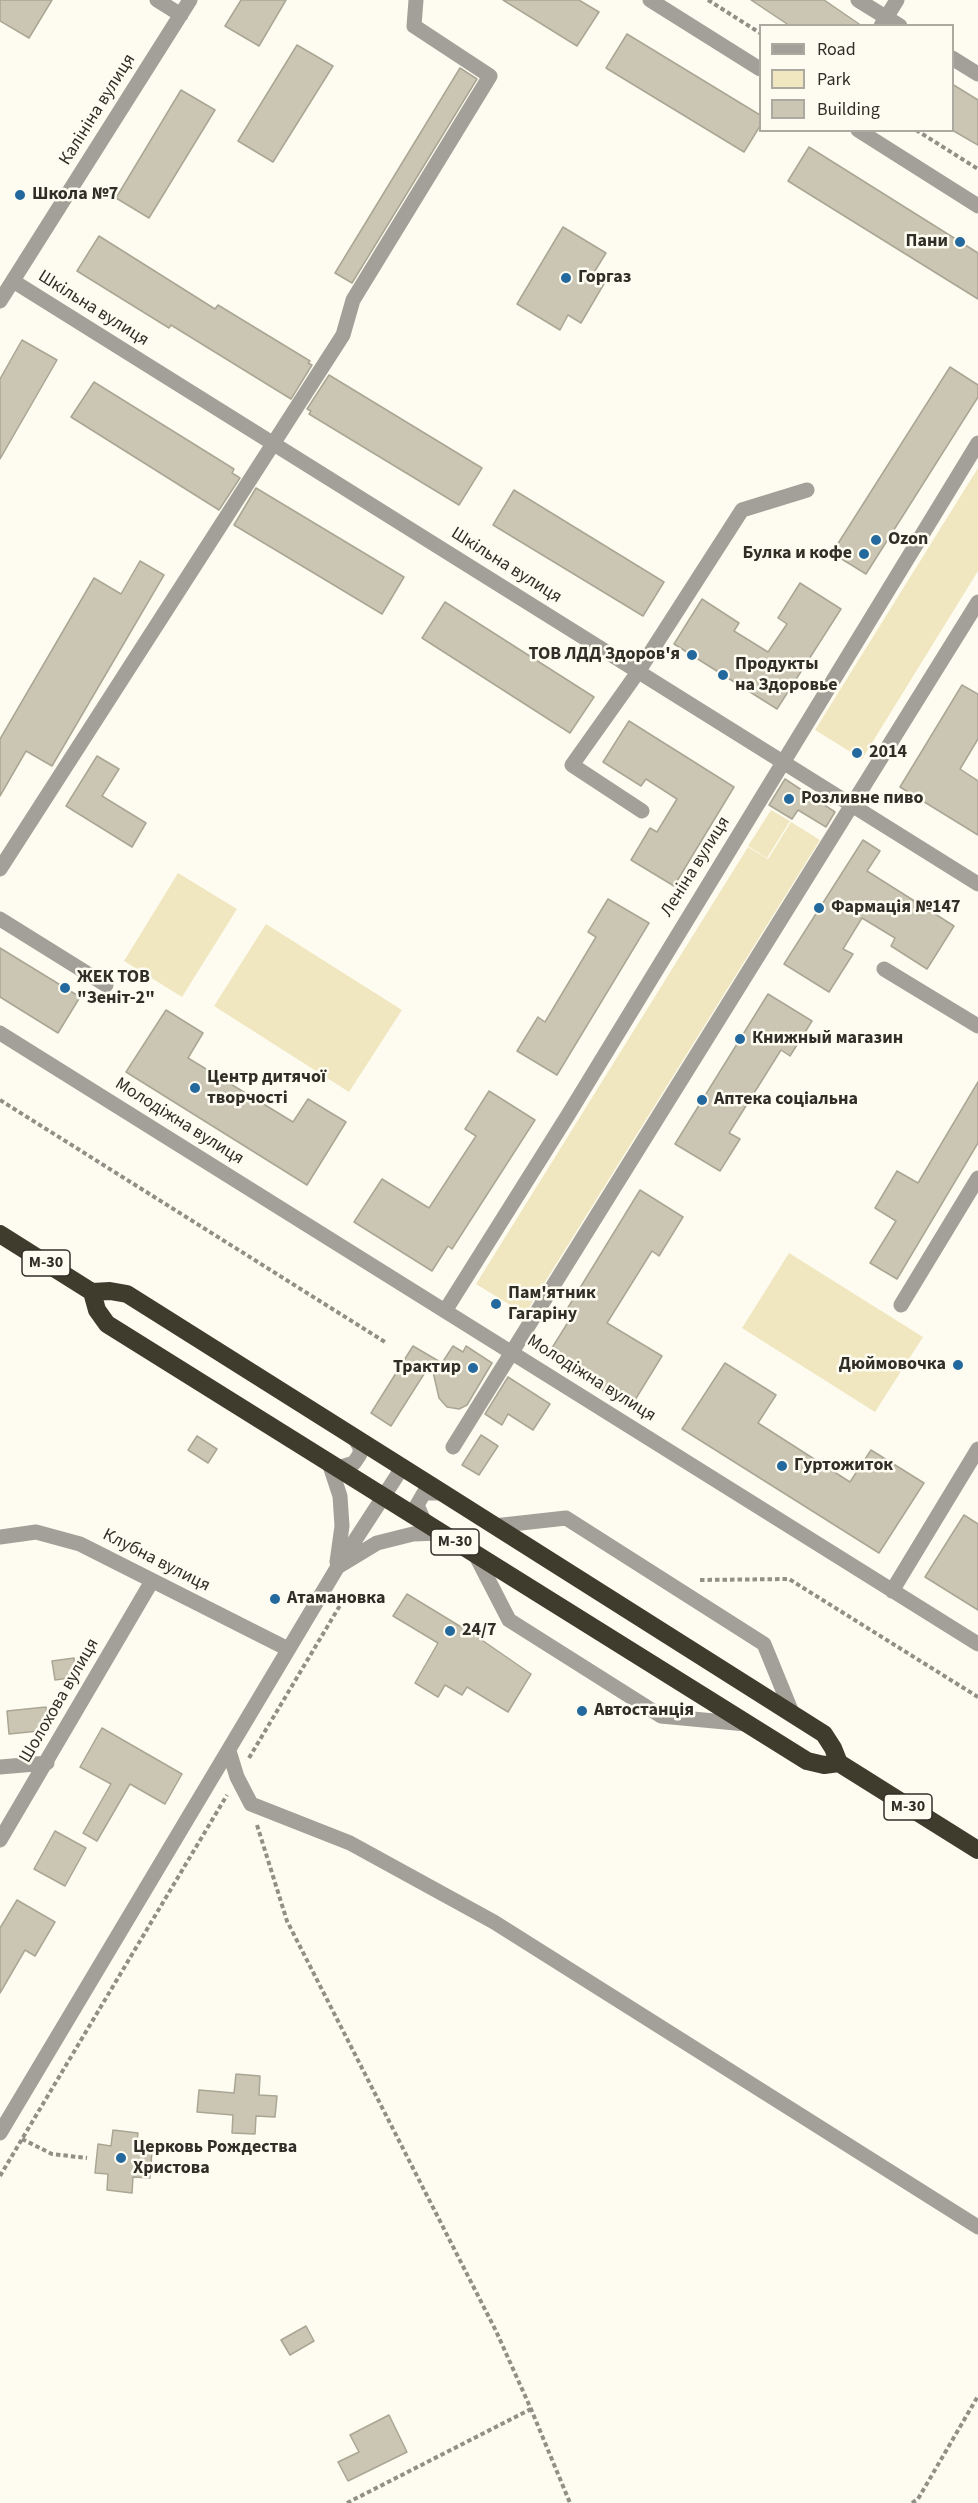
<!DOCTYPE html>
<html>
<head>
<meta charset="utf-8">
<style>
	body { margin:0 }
	#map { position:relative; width:978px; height:2503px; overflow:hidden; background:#fefcf0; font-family:"Source Sans 3",sans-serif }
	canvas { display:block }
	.legend { position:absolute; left:759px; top:24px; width:195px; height:108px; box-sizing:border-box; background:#fefcf0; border:2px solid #acaaa0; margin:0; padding:8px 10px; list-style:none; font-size:18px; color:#302e27 }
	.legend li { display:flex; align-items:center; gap:12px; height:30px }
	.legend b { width:30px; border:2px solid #acaaa0 }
</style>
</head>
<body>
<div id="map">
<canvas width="978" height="2503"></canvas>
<ul class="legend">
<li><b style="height:8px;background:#a2a098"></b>Road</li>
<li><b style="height:16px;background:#f0e7c0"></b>Park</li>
<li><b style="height:16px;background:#cbc6b4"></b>Building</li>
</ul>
</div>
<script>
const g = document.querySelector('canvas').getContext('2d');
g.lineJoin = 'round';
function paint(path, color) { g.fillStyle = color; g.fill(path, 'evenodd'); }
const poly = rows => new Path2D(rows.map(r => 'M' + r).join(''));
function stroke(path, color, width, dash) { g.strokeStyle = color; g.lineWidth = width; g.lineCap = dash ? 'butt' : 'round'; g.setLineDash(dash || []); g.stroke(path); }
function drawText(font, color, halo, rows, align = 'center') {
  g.font = font + ' "Source Sans 3",sans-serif'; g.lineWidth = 5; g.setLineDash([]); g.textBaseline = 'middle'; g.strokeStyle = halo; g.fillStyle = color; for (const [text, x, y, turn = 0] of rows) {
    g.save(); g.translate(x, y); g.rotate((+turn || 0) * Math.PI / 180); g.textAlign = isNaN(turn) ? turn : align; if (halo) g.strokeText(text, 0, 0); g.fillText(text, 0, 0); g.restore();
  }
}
paint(poly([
	[978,468,978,571,862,759,815,730],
	[771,810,790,821,767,858,748,846],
	[791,822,820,840,525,1314,476,1284,748,847,768,859],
	[178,873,237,909,182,997,124,961],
	[266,924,402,1010,349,1092,214,1006],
	[789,1253,923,1337,875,1412,742,1328]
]), '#f0e7c0');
const building = poly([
	[0,0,52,0,29,38,0,21,0,0],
	[241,0,286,0,259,46,225,26,241,0],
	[503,0,579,0,599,12,577,46,503,0],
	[751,0,824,0,862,26,790,26,751,0],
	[627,34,760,115,760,126,744,152,606,68,627,34],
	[297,45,333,66,273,162,238,141,297,45],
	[460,68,477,79,352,283,335,273,460,68],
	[952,84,978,100,978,145,952,130,952,84],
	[181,90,215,110,149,218,116,198,181,90],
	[809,147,978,253,978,299,788,181,809,147],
	[563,227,606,253,593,274,605,282,581,323,568,315,560,330,517,304,563,227],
	[99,236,215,309,218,305,310,361,308,363,312,365,291,399,171,325,169,328,77,271,99,236],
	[22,340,57,360,0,459,0,379,22,340],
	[950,367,978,385,978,397,866,574,832,553,950,367],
	[329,375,482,468,459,505,309,414,311,411,307,409,329,375],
	[94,382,234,469,232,473,240,478,219,510,71,417,94,382],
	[256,488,404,577,382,614,234,525,256,488],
	[514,490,664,582,643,616,493,525,514,490],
	[140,561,164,575,52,766,26,751,0,796,0,739,94,578,121,594,140,561],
	[800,583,841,609,777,709,674,644,702,599,739,623,734,631,768,652,787,624,778,618,800,583],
	[445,602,594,697,570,733,422,638,445,602],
	[962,685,978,694,978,739,960,769,978,781,978,835,900,787,962,685],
	[629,721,734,787,674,886,631,860,650,828,657,832,677,799,646,779,641,786,603,762,629,721],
	[97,756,119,769,102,796,146,823,132,847,66,806,97,756],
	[785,779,835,812,826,827,798,810,792,819,769,805,785,779],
	[863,840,880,851,867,871,954,926,927,969,891,946,895,938,862,918,843,949,853,954,829,992,784,964,863,840],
	[608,899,649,923,557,1075,517,1051,538,1017,545,1022,596,937,588,932,608,899],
	[0,948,80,997,58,1033,0,997,0,948],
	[768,994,812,1021,790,1056,781,1050,729,1133,740,1139,720,1171,675,1144,768,994],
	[166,1010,203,1033,188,1058,293,1122,308,1099,346,1122,307,1185,126,1072,166,1010],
	[978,1082,978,1143,897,1279,870,1263,896,1221,875,1208,897,1171,918,1183,978,1082],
	[489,1091,535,1120,452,1249,448,1246,432,1271,354,1222,382,1179,429,1208,476,1136,465,1129,489,1091],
	[640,1190,683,1217,659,1256,652,1251,607,1323,662,1356,635,1400,615,1387,610,1395,547,1356,570,1319,564,1314,640,1190],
	[413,1346,442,1363,453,1346,463,1352,466,1346,492,1363,467,1405,459,1409,447,1407,439,1398,431,1363,391,1426,371,1413,413,1346],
	[725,1363,776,1395,758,1423,850,1482,871,1450,924,1483,879,1553,682,1429,725,1363],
	[508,1377,550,1404,533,1430,508,1414,502,1425,485,1414,508,1377],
	[481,1435,498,1446,479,1475,462,1465,481,1435],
	[197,1436,217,1449,208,1463,188,1450,197,1436],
	[964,1515,978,1524,978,1610,925,1577,964,1515],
	[407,1594,476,1636,531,1674,508,1712,467,1687,462,1695,445,1685,438,1697,415,1683,438,1643,393,1616,407,1594],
	[74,1658,76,1677,55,1680,52,1661,74,1658],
	[46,1707,49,1730,9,1734,7,1711,46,1707],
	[102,1728,182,1774,165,1804,130,1784,97,1841,83,1833,111,1784,80,1767,102,1728],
	[55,1831,86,1848,65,1886,34,1869,55,1831],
	[17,1900,55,1922,35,1956,25,1950,0,1993,0,1928,17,1900],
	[236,2074,260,2076,259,2095,277,2096,275,2117,256,2116,255,2134,232,2133,233,2115,197,2112,199,2090,234,2093,236,2074],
	[113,2130,138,2133,136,2149,152,2151,150,2178,133,2177,132,2193,107,2190,108,2174,95,2173,98,2144,111,2146,113,2130],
	[306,2326,314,2341,290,2355,281,2340,306,2326],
	[389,2415,407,2452,348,2481,338,2462,359,2452,350,2435,389,2415]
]);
paint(building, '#cbc6b4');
stroke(building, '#aaa694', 1.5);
stroke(poly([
	[708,0,760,33],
	[916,130,978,169],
	[0,1100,385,1342],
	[700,1580,789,1579,978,1697],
	[249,1758,345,1597],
	[257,1825,287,1921,496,2331,531,2409,570,2503],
	[22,2139,52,2154,87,2158],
	[0,2176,227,1795],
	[347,2503,531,2409],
	[912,2503,918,2499,978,2396]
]), '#929086', 4, [4.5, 3]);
stroke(poly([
	[157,0,181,15],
	[650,0,760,69],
	[858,0,900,26],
	[881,26,897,0],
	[952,58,978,74],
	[858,130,978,206],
	[13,281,978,884],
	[0,301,190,0],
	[642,811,572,765,638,672,742,510,807,490],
	[0,869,343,335,353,300,490,76,414,26,416,0],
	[0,919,106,985],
	[884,969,978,1026],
	[0,1033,978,1644],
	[901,1305,978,1178],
	[445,1311,568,1115,978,443],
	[453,1447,978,602],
	[329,1463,340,1496,342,1526,337,1562],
	[338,1468,354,1463,360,1454,360,1447,355,1439],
	[425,1523,417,1505,424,1493,443,1493],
	[494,1526,566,1518,764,1644,793,1715],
	[0,1537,36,1532,80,1544,288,1649],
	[476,1556,509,1620,661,1716,746,1724],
	[339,1566,377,1543,413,1534,440,1533],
	[892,1591,978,1449],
	[229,1751,237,1777,251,1804,350,1843,494,1922,978,2227],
	[0,1767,47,1763],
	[0,1840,152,1581],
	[0,2133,337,1568,402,1468]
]), '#a2a098', 15);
stroke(poly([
	[0,1234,92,1292,110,1291,127,1294,443,1493,824,1734,833,1748,839,1763],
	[92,1292,97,1310,107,1324,807,1761,824,1765,839,1763,978,1850]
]), '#403c2d', 18);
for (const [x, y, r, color] of [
	[20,195,6,"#23699d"],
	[960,242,6,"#23699d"],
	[566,278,6,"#23699d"],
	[876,540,6,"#23699d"],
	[864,554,6,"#23699d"],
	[692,655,6,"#23699d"],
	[723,675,6,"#23699d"],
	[857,753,6,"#23699d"],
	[789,799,6,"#23699d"],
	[819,908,6,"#23699d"],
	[65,988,6,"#23699d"],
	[740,1039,6,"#23699d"],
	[195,1088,6,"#23699d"],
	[702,1100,6,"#23699d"],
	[496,1304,6,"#23699d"],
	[958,1365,6,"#23699d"],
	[473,1368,6,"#23699d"],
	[782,1466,6,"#23699d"],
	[275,1599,6,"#23699d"],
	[450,1631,6,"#23699d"],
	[582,1711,6,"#23699d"],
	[121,2158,6,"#23699d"]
]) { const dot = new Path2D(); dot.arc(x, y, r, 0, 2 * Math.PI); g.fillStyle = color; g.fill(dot); stroke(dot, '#fefcf0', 2); }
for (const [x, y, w] of [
	[46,1263,48],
	[455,1542,48],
	[908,1807,48]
]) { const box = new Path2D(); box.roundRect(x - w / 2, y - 13, w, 26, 4.5); g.fillStyle = '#fefcf0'; g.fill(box); stroke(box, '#302e27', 1.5); }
drawText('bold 16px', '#302e27', null, [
	["М-30",46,1263],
	["М-30",455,1542],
	["М-30",908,1807]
]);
drawText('18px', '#302e27', '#fefcf0', [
	["Калініна вулиця",98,110,-58],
	["Шкільна вулиця",93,309,32],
	["Шкільна вулиця",506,566,32],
	["Леніна вулиця",696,867,-58],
	["Молодіжна вулиця",179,1122,32],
	["Молодіжна вулиця",591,1379,32],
	["Клубна вулиця",156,1561,27],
	["Шолохова вулиця",60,1701,-60]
]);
drawText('bold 18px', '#302e27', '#fefcf0', [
	["Школа №7",32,195],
	["Пани",948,242,"right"],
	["Горгаз",578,278],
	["Ozon",888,540],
	["Булка и кофе",852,554,"right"],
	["ТОВ ЛДД Здоров'я",680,655,"right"],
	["Продукты",735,665],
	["на Здоровье",735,686],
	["2014",869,753],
	["Розливне пиво",801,799],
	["Фармація №147",831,908],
	["ЖЕК ТОВ",77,978],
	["\"Зеніт-2\"",77,999],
	["Книжный магазин",752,1039],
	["Центр дитячої",207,1078],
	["творчості",207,1099],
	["Аптека соціальна",714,1100],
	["Пам'ятник",508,1294],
	["Гагаріну",508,1315],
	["Дюймовочка",946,1365,"right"],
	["Трактир",461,1368,"right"],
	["Гуртожиток",794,1466],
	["Атамановка",287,1599],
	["24/7",462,1631],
	["Автостанція",594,1711],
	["Церковь Рождества",133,2148],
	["Христова",133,2169]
], 'left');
</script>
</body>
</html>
